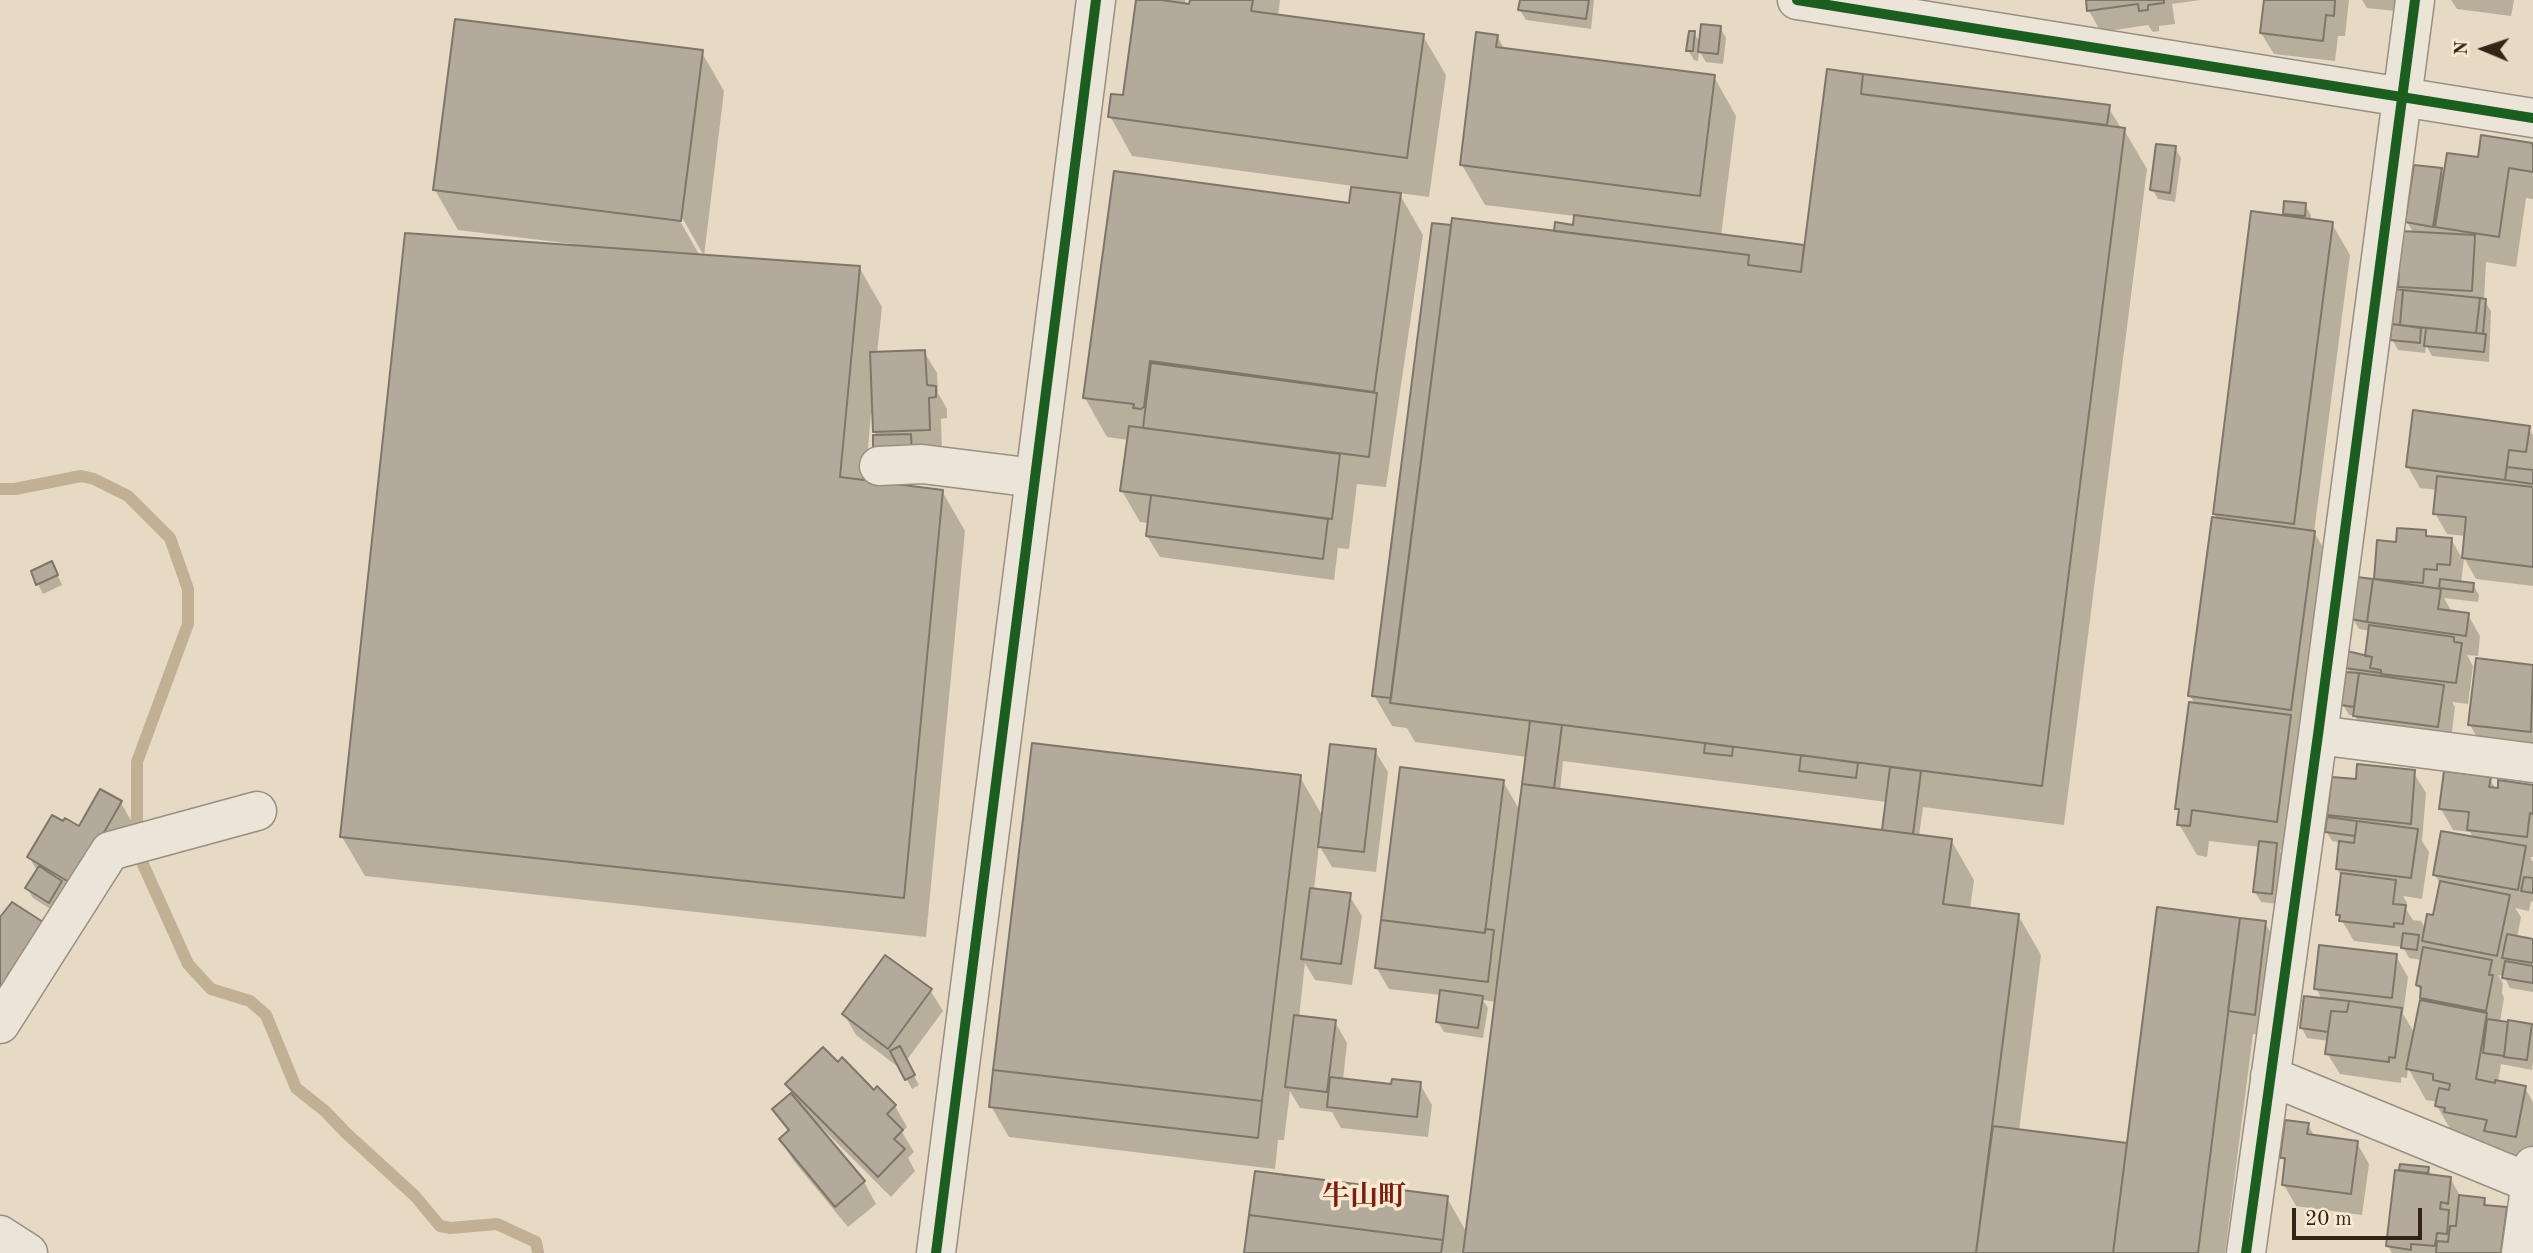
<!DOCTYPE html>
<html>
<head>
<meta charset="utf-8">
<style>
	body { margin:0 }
	#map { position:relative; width:2533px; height:1253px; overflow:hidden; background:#e6dac4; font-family:"Old Standard TT",serif }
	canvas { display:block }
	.north { position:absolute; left:2449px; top:14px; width:70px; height:70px; -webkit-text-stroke:5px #f8e9d0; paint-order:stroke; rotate:272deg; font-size:19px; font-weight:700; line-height:28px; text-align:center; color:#342417 }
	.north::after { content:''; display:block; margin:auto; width:24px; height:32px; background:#342417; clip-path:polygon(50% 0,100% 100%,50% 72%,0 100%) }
	.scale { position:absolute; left:2292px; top:1208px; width:130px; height:32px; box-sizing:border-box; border:4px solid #342417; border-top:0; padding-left:9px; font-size:21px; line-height:24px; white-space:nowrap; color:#342417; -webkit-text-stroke:5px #f8e9d0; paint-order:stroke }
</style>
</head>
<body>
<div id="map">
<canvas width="2533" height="1253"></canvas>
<div class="north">N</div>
<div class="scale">20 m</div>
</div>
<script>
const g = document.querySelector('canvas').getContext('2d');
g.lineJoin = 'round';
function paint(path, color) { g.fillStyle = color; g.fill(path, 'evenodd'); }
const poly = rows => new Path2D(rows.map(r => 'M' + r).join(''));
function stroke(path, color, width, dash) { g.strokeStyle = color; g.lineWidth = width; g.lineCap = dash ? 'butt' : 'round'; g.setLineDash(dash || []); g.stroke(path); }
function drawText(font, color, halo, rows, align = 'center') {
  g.font = font + ' "Old Standard TT","Noto Serif JP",serif'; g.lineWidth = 7; g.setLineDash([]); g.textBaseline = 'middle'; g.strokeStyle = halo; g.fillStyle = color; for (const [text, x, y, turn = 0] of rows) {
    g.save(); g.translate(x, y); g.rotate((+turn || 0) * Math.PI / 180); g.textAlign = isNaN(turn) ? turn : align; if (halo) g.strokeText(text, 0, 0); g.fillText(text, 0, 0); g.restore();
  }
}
paint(poly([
	[1138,0,1185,0,1186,5,1191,6,1192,0,1280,0,1278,16,1423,36,1446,75,1429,197,1399,193,1423,235,1386,487,1357,484,1349,549,1338,548,1334,580,1160,557,1147,536,1149,523,1140,522,1122,491,1128,440,1107,437,1085,398,1350,205,1353,186,1132,156,1110,116,1124,97],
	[1522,0,1594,0,1591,29,1526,20,1520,10],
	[2086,0,2200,0,2172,4,2175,24,2159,26,2159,31,2153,32,2148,25,2101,32,2089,11],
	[2266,0,2349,0,2345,36,2338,36,2335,61,2274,54,2261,33],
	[2362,0,2396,0,2395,11,2367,8],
	[2451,0,2514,0,2511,16,2457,9],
	[1720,27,1726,38,1723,64,1706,62,1699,51,1698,61,1694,60,1688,50,1694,33,1701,44],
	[1497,36,1505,50,1714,77,1736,116,1721,236,1803,247,1806,251,1829,71,2108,107,2121,128,2124,130,2147,169,2064,825,1923,807,1919,836,1951,840,1974,880,1970,909,2018,915,2041,955,2019,1131,2129,1145,2265,923,2277,944,2266,1036,2253,1034,2225,1253,1246,1253,1447,1198,1467,1233,1496,1002,1483,1000,1488,1008,1483,1038,1444,1032,1438,1022,1441,995,1389,989,1376,967,1503,781,1520,811,1527,757,1415,742,1407,728,1392,726,1374,695,1433,225,1555,233,1574,227,1575,216,1485,205,1462,165],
	[1563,761,1887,802,1884,829,1886,832,1560,791],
	[701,51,724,91,704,256,859,267,882,307,877,354,924,352,937,373,938,393,947,409,947,418,941,419,942,451,916,467,877,437,875,432,874,413,871,413,865,482,942,491,965,531,926,937,365,876,342,837,573,247,573,244,458,230,435,190],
	[679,212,704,256,700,256,676,214],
	[2175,148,2181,158,2175,202,2158,199,2152,189],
	[2533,148,2533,199,2526,198,2516,267,2486,262,2484,300,2491,311,2489,362,2432,356,2426,345,2425,353,2398,350,2392,339,2397,291,2403,292,2400,287,2414,234,2407,222,2441,170,2445,177,2479,159],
	[2305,205,2311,215,2311,221,2332,224,2350,255,2314,532,2332,563,2294,852,2280,850,2282,855,2277,904,2261,902,2255,892,2260,847,2209,841,2207,857,2197,855,2179,824,2180,814,2177,808,2195,704,2190,696,2218,520,2214,513,2287,218,2285,213],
	[2528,428,2533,435,2533,586,2476,579,2464,558,2461,584,2473,585,2479,595,2478,602,2444,598,2452,612,2468,615,2480,636,2478,656,2467,655,2473,666,2468,704,2452,702,2455,707,2450,748,2367,737,2355,716,2349,715,2343,705,2351,674,2347,668,2366,657,2370,631,2359,629,2353,619,2374,581,2378,542,2398,544,2425,531,2428,538,2451,539,2463,560,2466,536,2447,534,2435,513,2437,490,2420,488,2408,467],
	[57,574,62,585,43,594,38,584],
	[2478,660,2533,666,2533,752,2482,746,2470,725],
	[1375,751,1388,772,1376,872,1332,867,1319,845,1314,890,1349,895,1362,916,1352,985,1315,980,1305,963,1299,1018,1335,1022,1347,1043,1343,1080,1392,1086,1420,1084,1432,1105,1428,1137,1341,1128,1332,1112,1300,1108,1290,1091,1284,1140,1278,1140,1275,1169,1009,1137,991,1106,1300,777,1323,817],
	[2413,772,2426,793,2422,841,2429,852,2422,899,2403,896,2407,903,2406,909,2413,920,2421,921,2426,930,2435,917,2441,885,2435,875,2474,839,2470,832,2453,830,2441,809,2490,779,2496,790,2533,786,2533,857,2530,857,2533,862,2533,902,2531,901,2529,911,2515,908,2521,917,2517,938,2533,941,2533,992,2510,988,2504,976,2498,975,2503,983,2502,993,2504,998,2500,1022,2531,1025,2533,1029,2533,1062,2532,1070,2501,1064,2498,1082,2525,1088,2533,1102,2533,1167,2455,1137,2437,1106,2438,1102,2426,1100,2408,1068,2407,1078,2401,1077,2401,1083,2340,1074,2327,1053,2329,1041,2307,1038,2302,1028,2322,1000,2316,988,2396,956,2408,977,2403,1014,2415,1034,2424,1002,2418,985,2422,960,2409,958,2403,947,2354,941,2338,914,2342,877,2337,869,2341,843,2332,841,2326,831,2332,820,2329,815,2358,781],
	[121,803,133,824,87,905,55,912,33,898,27,888,38,872,29,857],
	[930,990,943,1011,906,1061,919,1085,912,1089,901,1069,856,1035,844,1014],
	[838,1064,895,1106,907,1127,902,1132,914,1152,908,1158,915,1171,891,1197,822,1128,820,1130,864,1182,876,1204,848,1227,793,1160,781,1139,789,1133,774,1109,793,1094,787,1084],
	[2308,1125,2315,1137,2357,1143,2369,1164,2362,1215,2296,1206,2284,1185,2286,1165,2282,1157],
	[2428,1169,2432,1176,2450,1178,2461,1197,2484,1199,2488,1207,2506,1209,2518,1230,2515,1253,2392,1253,2388,1246,2403,1173,2401,1170]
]), '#0003');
stroke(poly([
	[0,489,15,489,81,476,94,479,128,496,170,538,188,589,188,624,137,762,137,851,188,964,211,989,250,1001,266,1015,296,1088,325,1111,346,1133,415,1196,440,1226,450,1228,497,1224,536,1242,538,1253]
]), '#c2b094', 12);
const building = poly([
	[1136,0,1162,0,1189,4,1190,0,1253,0,1251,11,1424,34,1407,158,1108,117,1111,94,1123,95,1136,0],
	[1520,0,1589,0,1586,19,1518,10,1520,0],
	[2086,0,2164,0,2164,3,2148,5,2148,10,2139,11,2138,4,2087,11,2086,0],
	[2264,0,2335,0,2334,16,2326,15,2323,41,2260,33,2264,0],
	[455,19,703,50,681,221,433,190,455,19],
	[1701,24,1721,26,1718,54,1698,52,1701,24],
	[1689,31,1695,31,1693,51,1686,51,1689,31],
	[1476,32,1498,35,1496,47,1715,75,1700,196,1460,165,1476,32],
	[1827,69,1863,74,1861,94,2125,128,2042,786,1390,703,1452,218,1749,255,1748,265,1801,272,1827,69],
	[1863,74,2110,105,2107,125,1861,94,1863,74],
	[2481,135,2532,143,2533,147,2533,172,2509,168,2499,237,2435,227,2447,153,2478,157,2481,135],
	[2156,144,2176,146,2170,193,2150,190,2156,144],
	[2414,165,2442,168,2433,227,2405,222,2414,165],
	[1114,171,1349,203,1351,187,1401,193,1374,392,1150,361,1144,407,1141,409,1133,408,1134,404,1083,398,1114,171],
	[2284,201,2306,203,2305,216,2283,214,2284,201],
	[2251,211,2333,222,2294,524,2213,514,2251,211],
	[1574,215,1804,245,1801,272,1748,265,1749,255,1554,231,1555,222,1573,225,1574,215],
	[1432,223,1451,225,1391,698,1372,696,1432,223],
	[2401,231,2475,235,2472,291,2398,287,2401,231],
	[405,233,860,266,840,477,943,490,904,898,340,837,405,233],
	[2395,289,2403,290,2400,325,2392,324,2395,289],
	[2403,290,2480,298,2476,333,2400,325,2403,290],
	[2480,298,2486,299,2483,334,2476,333,2480,298],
	[2392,324,2421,328,2420,343,2390,340,2392,324],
	[2426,328,2486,334,2484,352,2424,346,2426,328],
	[925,350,927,385,936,386,936,397,929,398,930,430,873,432,870,352,925,350],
	[1151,363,1377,393,1369,457,1143,428,1151,363],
	[2413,410,2530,426,2526,452,2509,450,2505,480,2406,467,2413,410],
	[1129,426,1340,454,1332,519,1120,491,1129,426],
	[911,434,912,457,873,458,873,435,911,434],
	[2507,467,2533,470,2533,484,2505,480,2507,467],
	[2437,476,2533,487,2533,567,2462,558,2466,517,2433,514,2437,476],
	[1151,495,1328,519,1323,559,1146,536,1151,495],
	[2212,517,2315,531,2291,710,2188,696,2212,517],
	[2397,528,2426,530,2426,536,2452,538,2450,565,2437,564,2437,570,2424,569,2423,583,2374,579,2377,540,2396,542,2397,528],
	[52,561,58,575,36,585,31,571,52,561],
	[2357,577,2373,579,2367,622,2351,619,2357,577],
	[2373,579,2441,589,2438,609,2469,613,2466,636,2367,622,2373,579],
	[2440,579,2474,583,2473,592,2439,588,2440,579],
	[2369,625,2454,637,2454,642,2462,643,2456,683,2381,674,2381,670,2370,668,2372,657,2365,656,2369,625],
	[2347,651,2372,657,2370,668,2381,670,2381,673,2345,668,2347,651],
	[2476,658,2533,665,2531,732,2468,725,2476,658],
	[2346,672,2359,673,2354,707,2341,705,2346,672],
	[2359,673,2444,685,2438,727,2353,716,2359,673],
	[2189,702,2291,715,2277,822,2192,810,2190,826,2177,825,2179,809,2175,809,2189,702],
	[1530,721,1562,725,1554,788,1522,784,1530,721],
	[1032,743,1301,775,1262,1101,993,1070,1032,743],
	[1705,743,1733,747,1732,756,1704,753,1705,743],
	[1330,744,1376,749,1364,852,1318,847,1330,744],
	[1801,755,1858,763,1856,778,1799,771,1801,755],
	[2357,764,2415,770,2411,824,2327,815,2332,777,2356,779,2357,764],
	[1400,767,1504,780,1485,933,1381,920,1400,767],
	[1890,767,1921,771,1913,834,1882,830,1890,767],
	[2444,771,2491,777,2489,787,2498,788,2498,780,2533,785,2533,814,2530,813,2527,837,2467,830,2469,812,2439,809,2444,771],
	[1522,784,1952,839,1943,904,2019,914,1976,1253,1463,1253,1522,784],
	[100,789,122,801,74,885,27,857,52,815,63,821,65,818,79,826,100,789],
	[2327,817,2357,821,2355,836,2325,832,2327,817],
	[2357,821,2418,829,2411,878,2336,869,2339,841,2354,843,2357,821],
	[2441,831,2526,846,2518,890,2433,875,2441,831],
	[2259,841,2277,843,2272,894,2253,892,2259,841],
	[39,866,62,881,49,903,25,888,39,866],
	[2341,873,2396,880,2393,904,2406,905,2403,924,2394,923,2394,927,2339,921,2340,915,2336,915,2341,873],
	[2524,877,2533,878,2533,893,2521,891,2524,877],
	[2440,881,2510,895,2497,956,2422,941,2427,914,2433,915,2440,881],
	[1310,888,1351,893,1341,964,1301,959,1310,888],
	[12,902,43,922,15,976,9,973,0,991,0,917,12,902],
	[2157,907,2240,918,2198,1253,2113,1253,2157,907],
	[2240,918,2266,921,2255,1015,2228,1011,2240,918],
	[1381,920,1485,933,1485,929,1494,930,1488,982,1375,968,1381,920],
	[2403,933,2419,935,2417,950,2401,948,2403,933],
	[2507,934,2533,939,2533,963,2502,958,2507,934],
	[2319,945,2397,954,2392,998,2314,989,2319,945],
	[2423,947,2492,960,2489,975,2493,975,2486,1011,2420,998,2421,987,2416,985,2423,947],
	[885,955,932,989,888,1049,842,1014,885,955],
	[2505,961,2533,966,2533,983,2502,978,2505,961],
	[1440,990,1483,996,1478,1028,1436,1022,1440,990],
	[2304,996,2349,1001,2347,1012,2331,1011,2328,1032,2300,1028,2304,996],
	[2420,1000,2487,1013,2476,1079,2495,1083,2495,1080,2526,1086,2516,1137,2484,1131,2487,1120,2444,1112,2445,1108,2435,1106,2439,1088,2449,1090,2450,1084,2433,1080,2433,1074,2406,1069,2420,1000],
	[2349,1001,2402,1008,2395,1058,2389,1057,2389,1062,2325,1054,2331,1011,2347,1012,2349,1001],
	[1294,1015,1336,1020,1327,1092,1285,1087,1294,1015],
	[2487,1019,2508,1022,2504,1056,2483,1053,2487,1019],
	[2508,1020,2532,1024,2527,1060,2504,1057,2508,1020],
	[900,1046,915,1075,905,1080,890,1051,900,1046],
	[823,1047,838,1062,842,1057,874,1090,877,1086,896,1105,887,1114,903,1130,894,1139,905,1149,878,1177,785,1084,823,1047],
	[993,1070,1262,1101,1258,1138,989,1107,993,1070],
	[1330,1077,1391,1084,1392,1079,1421,1082,1417,1117,1327,1107,1330,1077],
	[791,1093,865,1181,835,1207,779,1139,789,1130,772,1109,791,1093],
	[2285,1120,2309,1123,2307,1134,2358,1141,2351,1194,2282,1185,2285,1158,2280,1158,2285,1120],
	[1993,1126,2127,1143,2113,1253,1976,1253,1993,1126],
	[2400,1164,2429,1167,2428,1173,2399,1170,2400,1164],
	[2395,1170,2451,1177,2448,1204,2441,1202,2440,1209,2449,1210,2447,1234,2437,1233,2435,1246,2411,1244,2411,1250,2386,1246,2395,1170],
	[1255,1171,1448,1196,1443,1240,1249,1215,1255,1171],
	[2459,1195,2485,1198,2484,1205,2507,1207,2501,1253,2436,1253,2437,1241,2448,1242,2450,1226,2456,1226,2459,1195],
	[1249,1215,1443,1240,1441,1253,1244,1253,1249,1215]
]);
paint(building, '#b3aa9b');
stroke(building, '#7f766a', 2);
const street = poly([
	[1797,0,2533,118],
	[879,466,922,464,1035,478],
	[2318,735,2533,763],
	[0,1024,110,851,257,811],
	[2270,1076,2533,1184],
	[0,1235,28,1253],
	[936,1253,1096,0],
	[2246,1253,2318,735,2415,0],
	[2521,1253,2533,1166]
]);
stroke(street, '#988f81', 41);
stroke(street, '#eae4d9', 38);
stroke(poly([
	[1797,0,2533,118],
	[936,1253,1096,0],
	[2246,1253,2318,735,2415,0]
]), '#1b5e20', 10);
drawText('bold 28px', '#7a1f14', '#f8e9d0', [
	["牛山町",1364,1198]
]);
</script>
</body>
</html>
